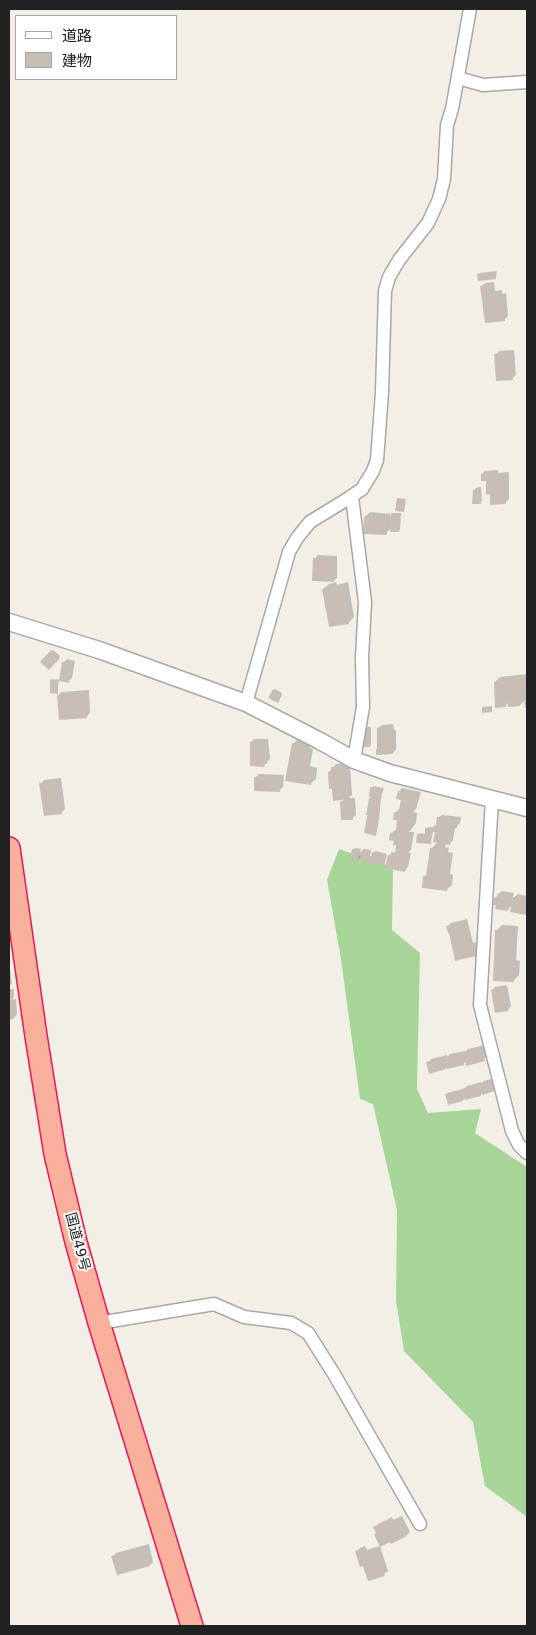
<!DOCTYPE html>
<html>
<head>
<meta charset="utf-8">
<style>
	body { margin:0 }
	#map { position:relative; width:536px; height:1635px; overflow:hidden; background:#f2efe7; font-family:"DejaVu Sans","Noto Sans JP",sans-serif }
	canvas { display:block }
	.frame { position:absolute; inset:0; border:10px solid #212121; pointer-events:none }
	.legend { position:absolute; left:15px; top:15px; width:162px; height:65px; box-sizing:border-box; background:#fff; border:1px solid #a6a6a6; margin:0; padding:6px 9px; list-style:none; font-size:15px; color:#212121 }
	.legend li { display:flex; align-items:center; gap:10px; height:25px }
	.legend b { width:25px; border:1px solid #a6a6a6 }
</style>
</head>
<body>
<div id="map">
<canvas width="536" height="1635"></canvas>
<div class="frame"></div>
<ul class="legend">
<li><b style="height:6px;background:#fff"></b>道路</li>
<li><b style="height:14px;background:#c8beb6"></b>建物</li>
</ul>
</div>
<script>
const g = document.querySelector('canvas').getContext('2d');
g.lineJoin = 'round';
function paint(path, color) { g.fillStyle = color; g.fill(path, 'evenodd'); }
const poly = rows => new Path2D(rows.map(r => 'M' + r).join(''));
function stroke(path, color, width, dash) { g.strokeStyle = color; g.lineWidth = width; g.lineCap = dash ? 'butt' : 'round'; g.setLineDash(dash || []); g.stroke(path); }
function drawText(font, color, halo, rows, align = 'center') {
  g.font = font + ' "DejaVu Sans","Noto Sans JP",sans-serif'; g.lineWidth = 4; g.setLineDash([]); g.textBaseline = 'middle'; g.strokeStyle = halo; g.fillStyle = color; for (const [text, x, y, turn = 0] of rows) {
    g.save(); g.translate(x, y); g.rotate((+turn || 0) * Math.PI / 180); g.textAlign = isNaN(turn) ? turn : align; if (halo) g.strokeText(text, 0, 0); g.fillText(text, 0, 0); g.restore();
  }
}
paint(poly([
	[339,849,393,867,392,930,420,953,417,1089,428,1113,481,1109,475,1133,527,1167,527,1517,485,1486,473,1422,404,1351,396,1300,397,1210,373,1104,360,1099,341,959,327,880]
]), '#a8d698');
paint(poly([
	[497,271,496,278,478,274,480,273],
	[494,282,495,291,502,290,502,294,506,293,508,316,505,319,486,322,481,287,485,283],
	[514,350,516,375,512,378,496,355,499,351],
	[498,470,498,473,509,472,509,499,505,503,491,493,487,480,482,474,485,471],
	[478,487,481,487,482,501,480,502,474,490],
	[370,512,390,514,390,516,393,513,401,513,400,530,398,531,391,528,386,533,365,517],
	[318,555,337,556,337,578,333,581,315,558],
	[336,582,337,585,348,582,354,617,348,623,323,589,329,584],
	[53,650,60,656,49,668,42,662],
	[67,659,75,661,72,678,68,681,59,680,57,692,52,680,61,679,63,663],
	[527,674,527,707,526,699,520,705,509,702,505,706,495,682,500,677],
	[275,689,282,693,279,700,274,690],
	[89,690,90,713,87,716,58,695,62,692],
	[393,724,394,730,396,730,396,750,393,753,378,728,382,725],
	[366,727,371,727,371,745,369,746,364,746],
	[299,738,311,741,310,748,313,749,310,766,317,768,316,779,310,784,293,744],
	[254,739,268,739,270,759,264,765,251,742],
	[347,763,347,767,350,767,352,795,348,798,355,798,356,815,352,818,342,802,345,798,333,788,329,772,336,764],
	[259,774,284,775,283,787,279,791,256,777],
	[61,778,65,809,62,812,41,784,44,780],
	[373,786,384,788,381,797,379,820,376,823,379,823,375,834,365,832,370,799,373,796,372,788],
	[402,788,421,792,416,809,413,812,417,813,416,823,409,832,414,832,411,850,408,853,411,853,408,867,405,870,389,856,392,852,396,853,398,844,391,834,395,830,397,830,399,819,395,813,399,809,401,810,403,799,399,792],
	[442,815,461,817,460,823,455,827,453,840,450,843,446,843,445,847,449,848,448,852,453,853,450,874,453,875,452,885,446,890,425,876,428,873,432,848,438,842,435,841,435,832,433,832,430,843,419,835,420,833,426,834,428,827,435,828,438,818],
	[355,848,361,849,360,853,364,849,371,850,370,856,372,857,375,851,387,854,385,863,384,864,362,855,358,860,354,849],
	[502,891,514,893,512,899,518,894,527,896,527,912,526,914,513,904,507,910,495,898],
	[467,919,473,943,481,941,483,950,456,959,448,926,451,923],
	[502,925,518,926,516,960,520,961,519,975,513,981,497,930],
	[9,969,10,969,12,984,9,985],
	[507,985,511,1006,508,1010,496,1012,492,990,495,987],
	[9,989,14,989,14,997,11,1000,16,999,17,1014,14,1018,9,1018],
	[485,1045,488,1056,484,1059,466,1061,463,1064,448,1066,446,1068,428,1063,431,1059,447,1055,447,1057,450,1054,465,1051,465,1052,468,1049],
	[498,1077,480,1095,465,1097,463,1100,449,1103,446,1094,448,1093,462,1089,462,1090,467,1086,481,1082,482,1083,484,1081],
	[402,1516,410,1532,407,1535,391,1540,377,1533,375,1527,378,1524,392,1517,393,1520],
	[149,1544,153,1562,150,1565,113,1556,116,1553],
	[365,1546,367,1550,380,1546,388,1571,384,1574,364,1565,356,1552,360,1548]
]), '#0003');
paint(poly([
	[496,272,496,279,478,281,477,274],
	[490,285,491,294,499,293,499,297,502,296,505,321,485,323,480,286],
	[511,353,513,380,496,381,494,354],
	[495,473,495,476,506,475,506,504,490,505,490,494,486,495,486,481,481,481,481,474],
	[475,488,480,488,481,504,472,504,473,490,475,490],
	[397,498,406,499,404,512,395,511],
	[391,513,400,514,399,532,390,532],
	[366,515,387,517,387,535,363,534,364,517,365,517],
	[313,558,334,559,334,582,312,581],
	[331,587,332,589,343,587,349,624,329,627,322,589],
	[51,650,60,658,49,670,40,662],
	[62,662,72,664,69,683,59,681],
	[527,678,527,708,525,708,524,694,519,695,520,706,508,707,507,695,505,695,506,707,495,708,494,682],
	[50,679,58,680,58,694,50,693],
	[273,689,282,695,278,703,268,698],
	[86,693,87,718,59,720,57,695],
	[492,706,492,712,482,713,482,707],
	[390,727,391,733,393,733,393,754,376,755,376,749,377,749,377,728],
	[363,728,370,728,370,747,363,747],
	[250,742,265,742,267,764,264,764,265,767,250,766],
	[292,743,306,746,305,753,309,754,306,772,313,773,311,785,285,781],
	[344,766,344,770,347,770,349,799,333,801,332,789,329,789,328,772,332,771,331,767],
	[254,777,281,778,280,792,254,791],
	[58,781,62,814,44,816,39,783],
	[370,787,383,789,381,799,369,797],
	[398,791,418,796,413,814,399,811,401,800,396,799],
	[369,798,380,800,378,816,366,815],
	[340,801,352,801,353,820,341,820],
	[394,812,415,816,413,828,409,827,408,834,396,832,397,820,393,820],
	[367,816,379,817,378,823,366,822],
	[437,817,458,820,457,828,453,828,450,845,433,842,435,832,432,831,431,844,416,843,417,834,425,835,425,828,433,828,434,825,436,826],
	[366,822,378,824,376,836,364,833],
	[390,833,411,835,408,855,395,853,396,845,393,845,394,841,389,840],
	[430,848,441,849,441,852,444,853,443,857,448,858,445,879,448,880,447,891,422,888,423,876,426,876],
	[352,849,360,850,358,861,350,859],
	[362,850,370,852,369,857,371,858,372,852,377,853,375,864,360,861],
	[377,853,386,855,384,866,375,864],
	[395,854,408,857,405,872,385,868,388,855,395,856],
	[498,893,511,896,508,911,495,909,496,905,493,905,494,897,497,898],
	[513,897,527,899,526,915,510,912],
	[464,922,470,946,478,944,480,955,455,961,449,933,448,933,446,926],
	[495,930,513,931,511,966,515,966,514,982,493,981],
	[504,988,508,1011,495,1013,491,990],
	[9,990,13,990,13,999,9,1000],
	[9,1002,13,1002,14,1019,9,1019],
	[481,1047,485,1061,466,1066,463,1052],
	[461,1053,464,1065,447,1069,445,1057],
	[443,1058,446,1069,429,1074,426,1062],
	[495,1080,498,1090,482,1095,479,1084],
	[478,1084,481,1096,465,1100,462,1089],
	[460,1090,463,1101,448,1105,445,1094],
	[399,1518,407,1536,391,1544,390,1542,380,1547,374,1534,376,1533,373,1527,388,1520,389,1523],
	[145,1547,150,1566,117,1575,111,1556],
	[362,1549,363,1553,376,1549,385,1576,368,1581,363,1566,360,1567,355,1551]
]), '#c8beb6');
const minor = poly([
	[458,77,465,80,483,85,527,82],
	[352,497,365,602,362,657,363,707,354,760],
	[246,703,289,552,297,538,310,522,349,498,362,489,373,471,377,460,382,392,385,291,389,277,399,260,428,223,439,199,444,179,447,125,452,109,470,9],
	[492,799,480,1005,512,1131,519,1145,527,1153],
	[99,1323,214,1304,244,1317,291,1323,308,1333,334,1374,420,1524]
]);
const tertiary = poly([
	[9,622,99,650,246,703,320,741,354,760,390,773,527,808]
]);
const trunk = poly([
	[9,848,36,1036,55,1154,76,1242,99,1323,192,1626]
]);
stroke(minor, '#a8a8a8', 15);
stroke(tertiary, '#a8a8a8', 19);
stroke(trunk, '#ed175b', 24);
stroke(minor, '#fff', 12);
stroke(tertiary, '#fff', 16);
stroke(trunk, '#f8b09c', 21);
drawText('14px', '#212121', '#fff', [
	["国道49号",77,1242,75]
]);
</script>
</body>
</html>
